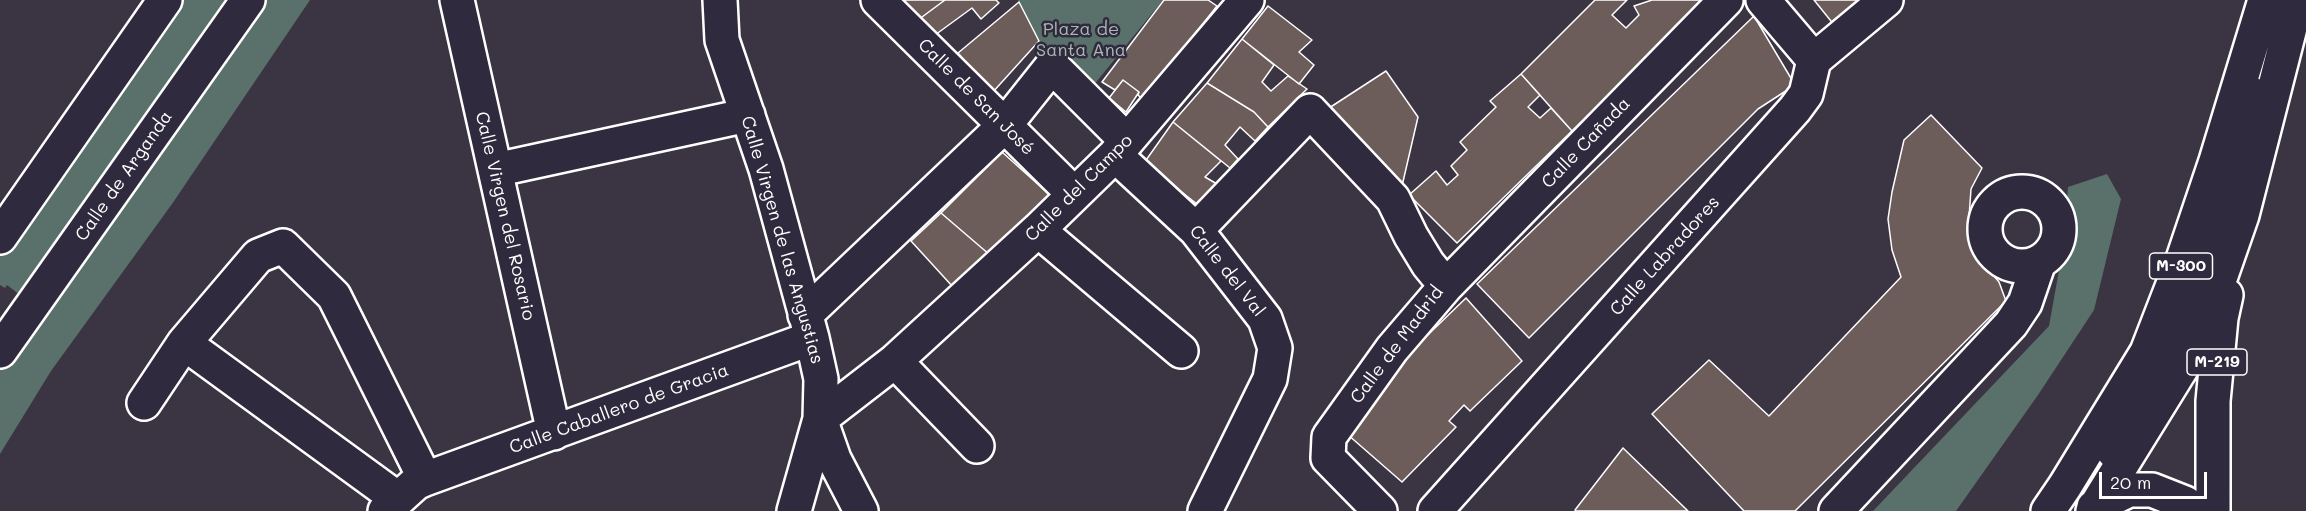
<!DOCTYPE html>
<html>
<head>
<meta charset="utf-8">
<style>
	body { margin:0 }
	#map { position:relative; width:2306px; height:511px; overflow:hidden; background:#3b3443; font-family:Mali,sans-serif }
	canvas { display:block }
	.scale { position:absolute; left:2099px; top:472px; width:108px; height:27px; box-sizing:border-box; border:3px solid #fff; border-top:0; padding-left:8px; font-size:18px; line-height:21px; white-space:nowrap; color:#fff; -webkit-text-stroke:4px #2f2a3d; paint-order:stroke }
</style>
</head>
<body>
<div id="map">
<canvas width="2306" height="511"></canvas>
<div class="scale">20 m</div>
</div>
<script>
const g = document.querySelector('canvas').getContext('2d');
g.lineJoin = 'round';
function paint(path, color) { g.fillStyle = color; g.fill(path, 'evenodd'); }
const poly = rows => new Path2D(rows.map(r => 'M' + r).join(''));
function stroke(path, color, width, dash) { g.strokeStyle = color; g.lineWidth = width; g.lineCap = dash ? 'butt' : 'round'; g.setLineDash(dash || []); g.stroke(path); }
function drawText(font, color, halo, rows, align = 'center') {
  g.font = font + ' Mali,sans-serif'; g.lineWidth = 5; g.setLineDash([]); g.textBaseline = 'middle'; g.strokeStyle = halo; g.fillStyle = color; for (const [text, x, y, turn = 0] of rows) {
    g.save(); g.translate(x, y); g.rotate((+turn || 0) * Math.PI / 180); g.textAlign = isNaN(turn) ? turn : align; if (halo) g.strokeText(text, 0, 0); g.fillText(text, 0, 0); g.restore();
  }
}
paint(poly([
	[163,0,310,0,172,204,51,371,0,454,0,338,33,305,7,285,5,288,0,285,0,237],
	[1018,0,1163,0,1084,97,1052,66],
	[2107,174,2121,199,2094,310,2038,395,1956,511,1873,511,2049,326,2063,248,2068,187]
]), '#5a706a');
const building = poly([
	[899,0,945,0,918,20,899,0],
	[945,0,996,0,999,3,981,19,972,8,935,35,918,20,945,0],
	[1164,0,1208,0,1217,6,1143,100,1138,95,1139,92,1123,80,1115,90,1102,82,1164,0],
	[1595,0,1627,0,1612,15,1626,28,1639,15,1634,6,1652,0,1707,0,1572,131,1521,74,1595,0],
	[1814,0,1867,0,1835,26,1814,0],
	[1019,2,1039,41,992,93,958,53,1019,2],
	[1268,6,1312,40,1299,52,1314,65,1299,84,1242,39,1268,6],
	[1754,16,1795,85,1758,109,1529,338,1477,284,1754,16],
	[1242,39,1274,65,1262,82,1271,91,1288,76,1307,89,1268,127,1254,112,1207,83,1242,39],
	[1386,71,1418,117,1402,186,1326,110,1386,71],
	[1521,74,1540,95,1528,107,1540,118,1551,108,1572,131,1457,243,1409,195,1436,171,1447,185,1458,175,1451,166,1467,150,1460,142,1496,107,1490,101,1521,74],
	[1123,80,1139,92,1126,112,1109,98,1123,80],
	[1207,83,1254,112,1268,127,1255,141,1240,127,1225,145,1238,159,1230,168,1173,122,1207,83],
	[1931,115,1982,168,1971,189,1968,232,1973,251,1999,282,2006,301,1795,511,1744,511,1652,414,1709,360,1769,416,1901,277,1892,250,1888,219,1892,192,1904,140,1931,115],
	[1173,122,1221,161,1205,177,1217,184,1197,204,1144,163,1173,122],
	[1002,152,1051,196,990,255,941,213,1002,152],
	[941,213,990,255,953,287,911,241,941,213],
	[1466,298,1522,361,1470,411,1464,405,1449,421,1456,427,1402,482,1347,434,1408,354,1466,298],
	[1623,448,1688,511,1576,511,1575,510,1623,448]
]);
paint(building, '#6c5c5a');
stroke(building, '#fff', 1.5);
const minor = poly([
	[457,0,554,433],
	[720,0,722,40,766,169,812,338,821,379,820,419,834,459,861,511],
	[878,0,1074,194],
	[1763,0,1814,60],
	[1115,155,1196,230,1265,319,1275,348,1270,379,1205,511],
	[495,170,748,115],
	'1985 229a37 37 0 1 1 74 0a37 37 0 1 1-74 0Z',
	[1038,230,1181,351],
	[1196,230,1310,111,1393,199,1411,236,1428,264,1446,286],
	[0,237,165,0],
	[805,315,1005,125,1052,66,1127,141],
	[184,343,398,499],
	[0,351,248,0],
	[895,361,977,446],
	[144,403,184,343,258,256,283,246,334,296,425,479],
	[820,419,895,361,1038,230,1115,155,1247,0],
	[2114,452,2165,359,2203,271,2235,165,2250,93],
	[385,511,416,483,425,479,812,338],
	[794,511,820,419],
	[1380,511,1328,458,1329,437,1392,349,1446,286,1726,0],
	[1435,511,1795,109,1806,94,1814,60,1886,0],
	[1836,511,2011,324,2025,303,2039,262]
]);
const major = poly([
	[2094,507,2129,490,2152,490,2185,503,2193,511],
	[2048,511,2065,486,2147,352,2183,259,2216,161,2265,0],
	[2093,511,2182,367,2218,284,2242,215,2297,0],
	[2213,511,2213,401,2221,318,2226,295]
]);
stroke(minor, '#fff', 38);
stroke(major, '#fff', 38);
stroke(minor, '#2f2a3d', 33);
stroke(major, '#2f2a3d', 33);
for (const [x, y, w] of [
	[2181,266,63],
	[2217,362,60]
]) { const box = new Path2D(); box.roundRect(x - w / 2, y - 13, w, 26, 4.5); g.fillStyle = '#2f2a3d'; g.fill(box); stroke(box, '#fff', 1.5); }
drawText('bold 16px', '#fff', null, [
	["M-300",2181,266],
	["M-219",2217,362]
]);
drawText('18px', '#acb8b4', '#2f2a3d', [
	["Plaza de",1081,29],
	["Santa Ana",1081,50]
]);
drawText('18px', '#fff', '#2f2a3d', [
	["Calle de San José",976,97,45],
	["Calle Cañada",1586,143,-46],
	["Calle de Arganda",124,176,-55],
	["Calle del Campo",1079,188,-45],
	["Calle Virgen del Rosario",505,216,77],
	["Calle Virgen de las Angustias",782,240,74],
	["Calle Labradores",1665,256,-48],
	["Calle del Val",1227,271,52],
	["Calle de Madrid",1397,345,-53],
	["Calle Caballero de Gracia",619,409,-20]
]);
</script>
</body>
</html>
